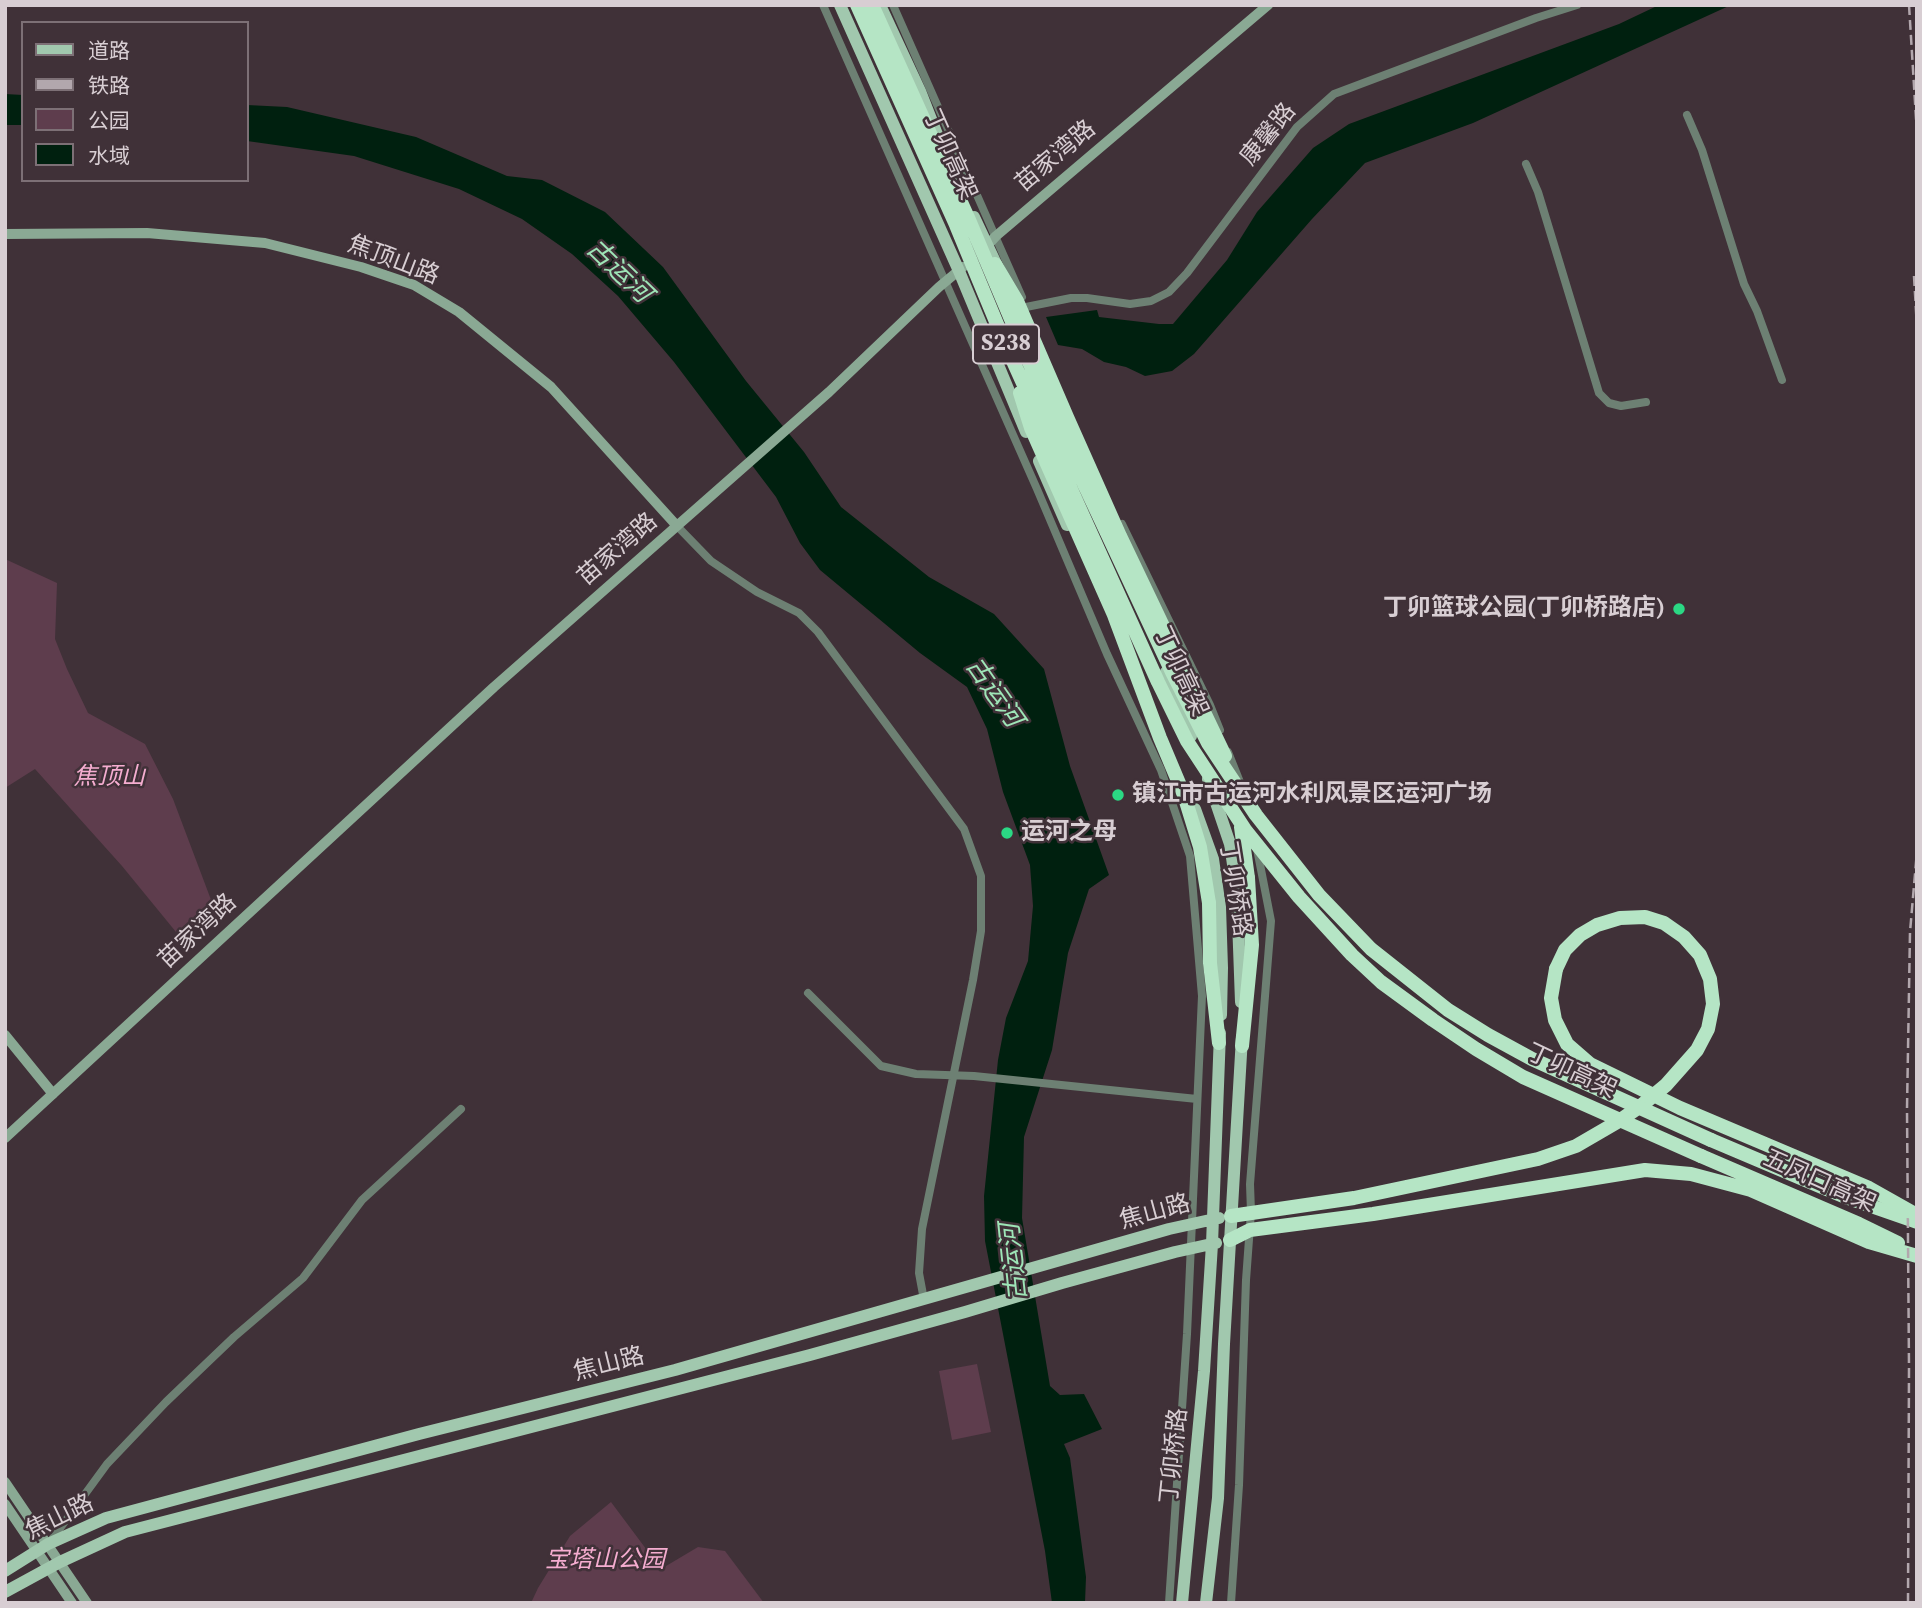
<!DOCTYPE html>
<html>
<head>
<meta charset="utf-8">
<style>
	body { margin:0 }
	#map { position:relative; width:1922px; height:1608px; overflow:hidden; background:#403138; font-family:"Source Serif 4","Noto Sans SC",serif }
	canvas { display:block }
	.frame { position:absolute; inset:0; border:7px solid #d8ced3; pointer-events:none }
	.legend { position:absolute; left:21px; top:21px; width:228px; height:161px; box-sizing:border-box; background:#403138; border:2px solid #7d7076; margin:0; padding:9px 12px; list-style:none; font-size:21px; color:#d8ced3 }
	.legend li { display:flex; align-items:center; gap:14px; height:35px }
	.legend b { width:35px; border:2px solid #7d7076 }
</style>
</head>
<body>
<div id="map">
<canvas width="1922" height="1608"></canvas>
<div class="frame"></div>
<ul class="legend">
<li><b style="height:9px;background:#a1c8ae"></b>道路</li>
<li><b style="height:9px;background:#b2a7ad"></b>铁路</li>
<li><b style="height:19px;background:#5e3d4d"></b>公园</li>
<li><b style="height:19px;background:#00200f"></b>水域</li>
</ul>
</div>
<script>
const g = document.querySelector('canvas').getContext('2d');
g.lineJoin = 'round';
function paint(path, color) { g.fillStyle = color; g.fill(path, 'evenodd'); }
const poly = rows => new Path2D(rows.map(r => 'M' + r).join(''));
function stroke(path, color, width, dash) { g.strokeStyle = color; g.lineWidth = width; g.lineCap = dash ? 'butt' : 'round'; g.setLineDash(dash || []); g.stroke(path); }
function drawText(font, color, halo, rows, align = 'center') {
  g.font = font + ' "Source Serif 4","Noto Sans SC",serif'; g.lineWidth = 5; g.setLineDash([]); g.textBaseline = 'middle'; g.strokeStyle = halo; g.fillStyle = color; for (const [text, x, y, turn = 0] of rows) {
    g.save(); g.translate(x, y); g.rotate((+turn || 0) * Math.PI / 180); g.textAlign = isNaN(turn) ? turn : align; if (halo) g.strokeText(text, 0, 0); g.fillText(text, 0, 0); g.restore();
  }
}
paint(poly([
	[5,559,57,583,55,639,67,669,88,713,145,744,173,799,219,921,176,932,122,866,35,769,5,788],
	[977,1364,991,1432,952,1440,939,1371],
	[611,1502,661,1569,698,1547,725,1551,764,1603,531,1603,538,1588,570,1536]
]), '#5e3d4d');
paint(poly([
	[1659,5,1731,5,1473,123,1365,163,1312,219,1194,354,1172,371,1145,376,1126,367,1104,362,1082,349,1058,345,1046,317,1097,310,1099,317,1159,324,1173,324,1227,260,1257,212,1313,148,1349,124,1619,24],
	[5,94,23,95,23,125,5,125],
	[247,105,287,107,416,137,507,176,542,180,605,212,663,267,746,381,804,452,841,507,929,577,994,614,1044,669,1070,766,1109,875,1089,889,1068,953,1052,1050,1024,1137,1022,1218,1050,1386,1060,1395,1084,1394,1102,1429,1064,1444,1070,1458,1086,1577,1085,1603,1052,1603,1045,1551,985,1241,984,1196,998,1060,1006,1018,1028,961,1033,906,1030,865,1003,792,987,729,967,687,920,653,820,570,800,543,776,497,674,362,618,296,572,254,522,219,459,189,354,156,247,141]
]), '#00200f');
stroke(poly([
	[823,5,1037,489,1107,654,1161,770,1190,856,1202,996,1187,1334,1169,1603],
	[893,5,1022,297],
	[1687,115,1702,150,1744,284,1757,311,1782,380],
	[1526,164,1538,192,1599,393,1609,403,1621,406,1646,402],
	[1026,307,1071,298,1087,298,1130,304,1151,301,1169,292,1187,273,1297,127,1334,94,1536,18,1577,5],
	[1122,524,1210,705,1220,730],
	[677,526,711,561,757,592,799,613,818,632,964,829,981,876,981,931,973,980,922,1229,919,1273,924,1300],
	[1228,752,1240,782],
	[808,993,881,1066,916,1074,974,1076,1197,1099],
	[50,1542,107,1464,166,1402,234,1337,303,1278,362,1200,461,1109],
	[1231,1603,1239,1485,1246,1280,1251,1212,1250,1184,1271,921,1257,849]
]), '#6d8073', 8);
stroke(poly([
	[5,234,147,233,265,243,361,267,414,285,459,312,551,387,677,526],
	[983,250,996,236,1268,5],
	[5,1035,53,1094],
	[5,1138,494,687,829,392,939,287,963,267],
	[5,1482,87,1603],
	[5,1504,72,1603]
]), '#8aa994', 10);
stroke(poly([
	[840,5,959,271,1026,432],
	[880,5,920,91,938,137],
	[974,217,999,270],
	[1039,461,1067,525],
	[1166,672,1191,736],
	[1208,779,1230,844,1237,892,1241,1002],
	[1195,809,1213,859,1220,907,1222,968,1221,1015],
	[5,1571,48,1544,106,1518,419,1434,675,1370,1169,1229,1219,1218],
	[5,1592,60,1562,125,1532,810,1355,965,1312,1062,1283,1175,1252,1216,1243],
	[1182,1603,1204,1371,1212,1244,1220,1033],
	[1206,1603,1218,1498,1224,1344,1242,1037]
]), '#a1c8ae', 12);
stroke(poly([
	[1209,903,1210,963,1219,1043],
	[1242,1046,1252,945,1248,878],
	[1711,1140,1848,1198,1917,1222],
	[1701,1156,1859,1224,1898,1243],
	[1231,1216,1354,1198,1538,1159,1576,1146,1619,1121,1642,1105,1666,1085,1697,1050,1708,1029,1713,1004,1710,979,1700,955,1684,937,1664,923,1645,917,1620,918,1597,925,1580,935,1565,950,1556,969],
	[1230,1240,1250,1230,1373,1214,1645,1170,1691,1174,1751,1190,1869,1242,1917,1256]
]), '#b5e5c5', 14);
stroke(poly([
	[1909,5,1917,134],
	[1914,276,1917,328],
	[1908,1603,1909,1368,1907,1109,1910,932,1917,851]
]), '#b2a7ad', 2.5, [10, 5]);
stroke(poly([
	[857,5,956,225,1004,341,1158,682,1187,741,1246,831,1299,897,1352,955,1381,982,1433,1020,1476,1049,1523,1077,1701,1156],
	[872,5,969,220,1049,409,1172,672,1208,743,1256,815,1319,895,1371,949,1448,1010,1488,1035,1532,1059,1711,1140],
	[995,264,1017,301,1067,417,1120,536,1225,756],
	[1020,393,1031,428,1114,615,1160,738,1184,795,1200,847,1209,903],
	[1241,827,1248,878],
	[1556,969,1551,998,1555,1020,1567,1044,1590,1064,1680,1108,1869,1188,1917,1215]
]), '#b5e5c5', 14);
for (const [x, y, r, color] of [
	[1679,609,7,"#2bd884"],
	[1118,795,7,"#2bd884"],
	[1007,833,7,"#2bd884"]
]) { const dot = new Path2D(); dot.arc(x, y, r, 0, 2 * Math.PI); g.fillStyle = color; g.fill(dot); stroke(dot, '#403138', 2.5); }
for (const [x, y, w] of [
	[1006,344,66]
]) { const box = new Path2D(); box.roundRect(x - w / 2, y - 19.5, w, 39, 5); g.fillStyle = '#403138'; g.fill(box); stroke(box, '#d8ced3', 2); }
drawText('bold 23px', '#d8ced3', null, [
	["S238",1006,344]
]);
drawText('24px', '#d8ced3', '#403138', [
	["康馨路",1269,135,-51],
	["丁卯高架",949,155,66],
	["苗家湾路",1056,157,-40],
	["焦顶山路",393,261,21],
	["苗家湾路",618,550,-41],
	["丁卯高架",1180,672,65],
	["丁卯桥路",1234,889,81],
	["苗家湾路",198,932,-43],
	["丁卯高架",1571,1072,25],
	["五凤口高架",1819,1182,24],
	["焦山路",1155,1213,-15],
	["焦山路",609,1365,-14],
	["丁卯桥路",1175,1456,-84],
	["焦山路",60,1518,-26]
]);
drawText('bold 24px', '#d8ced3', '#403138', [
	["丁卯篮球公园(丁卯桥路店)",1665,609,"right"],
	["镇江市古运河水利风景区运河广场",1132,795],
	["运河之母",1021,833]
], 'left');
drawText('italic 24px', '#f5add0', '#403138', [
	["焦顶山",109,778],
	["宝塔山公园",605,1561]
]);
drawText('italic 26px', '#9ee5b7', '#403138', [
	["古运河",618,272,44],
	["古运河",993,693,55],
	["古运河",1015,1262,-96]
]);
</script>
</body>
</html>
